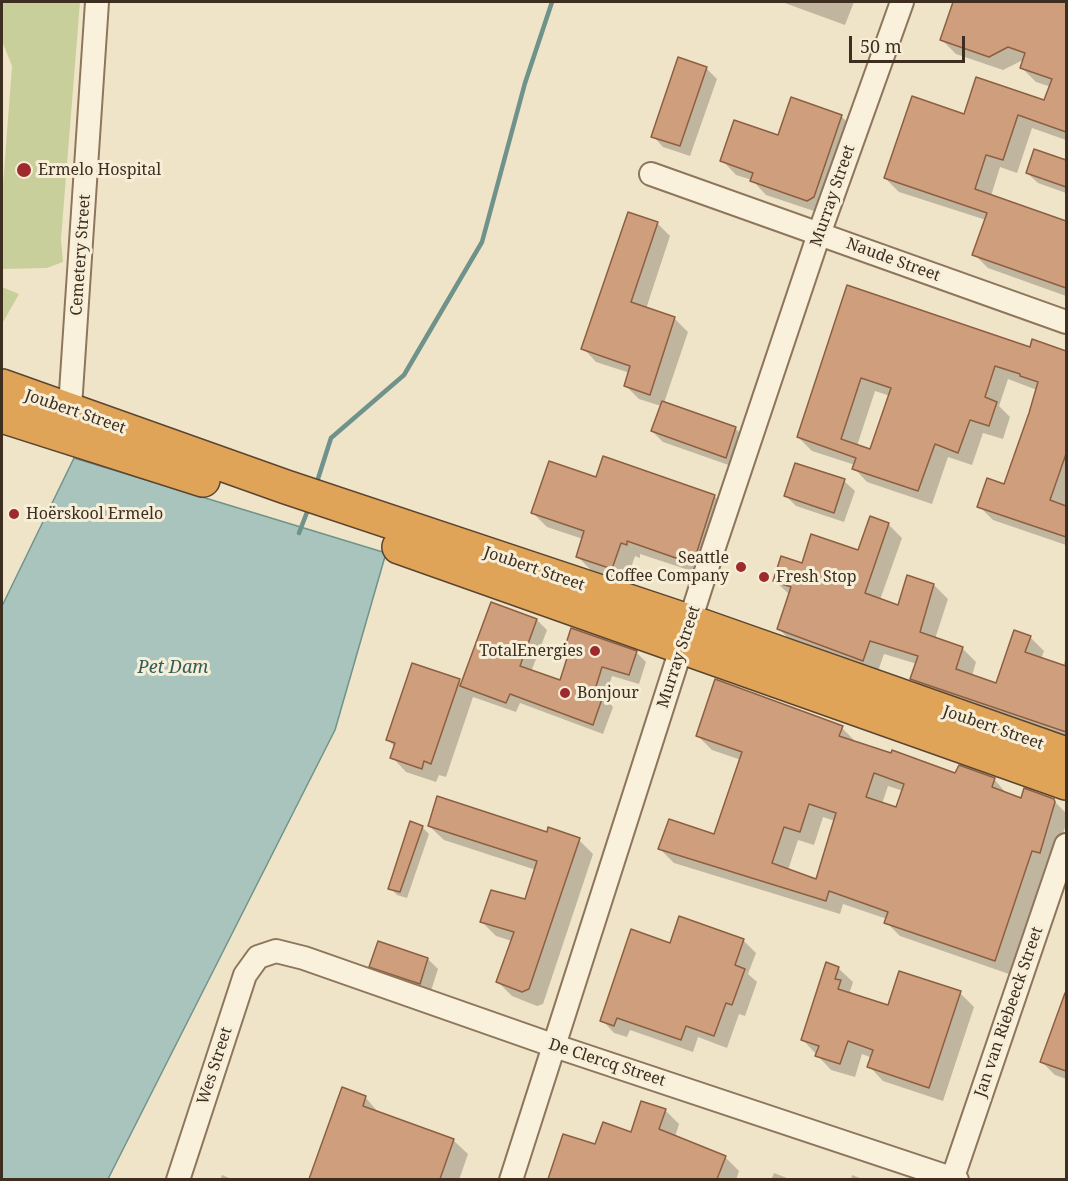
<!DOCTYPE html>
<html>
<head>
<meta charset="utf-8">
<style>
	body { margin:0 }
	#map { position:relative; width:1068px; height:1181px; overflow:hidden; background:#f0e4c8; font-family:"Noto Serif",serif }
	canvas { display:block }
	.frame { position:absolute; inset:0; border:3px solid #3d2e20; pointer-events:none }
	.scale { position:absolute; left:849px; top:36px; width:116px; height:27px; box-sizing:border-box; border:3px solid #3d2e20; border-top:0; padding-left:8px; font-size:18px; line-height:21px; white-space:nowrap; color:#3d2e20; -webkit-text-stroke:4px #f7eed8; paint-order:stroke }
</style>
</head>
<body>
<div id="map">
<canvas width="1068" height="1181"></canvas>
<div class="frame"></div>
<div class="scale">50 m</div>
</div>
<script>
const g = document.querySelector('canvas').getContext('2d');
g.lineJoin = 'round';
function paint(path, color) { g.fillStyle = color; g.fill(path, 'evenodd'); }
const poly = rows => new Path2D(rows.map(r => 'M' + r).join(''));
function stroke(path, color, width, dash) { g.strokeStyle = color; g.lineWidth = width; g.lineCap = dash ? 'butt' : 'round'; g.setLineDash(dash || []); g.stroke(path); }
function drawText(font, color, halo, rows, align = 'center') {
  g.font = font + ' "Noto Serif",serif'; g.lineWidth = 6; g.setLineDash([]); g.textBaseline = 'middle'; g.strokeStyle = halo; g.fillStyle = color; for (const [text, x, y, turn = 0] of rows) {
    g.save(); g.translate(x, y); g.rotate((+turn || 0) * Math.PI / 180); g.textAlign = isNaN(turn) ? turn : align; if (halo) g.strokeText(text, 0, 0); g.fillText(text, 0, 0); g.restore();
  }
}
paint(poly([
	[2,2,80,2,61,239,63,262,47,268,2,269,2,198,12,66,2,41],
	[2,287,19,294,2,324]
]), '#c9cf9b');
const water = poly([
	[74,458,386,553,335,730,108,1179,2,1179,2,606,74,458]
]);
paint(water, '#a9c4bc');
stroke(water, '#6f938a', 1.5);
paint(poly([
	[782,2,854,2,845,25],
	[955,2,1066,2,1066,140,1032,128,1017,173,1000,167,991,196,1066,223,1066,296,988,268,974,254,986,220,899,192,885,178,965,116,1045,102,1051,87,1036,82,1022,68,1025,59,1003,70,956,54,942,40],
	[706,68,717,79,690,156,663,147,653,136],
	[792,99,842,117,856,131,823,214,766,195,752,180,736,175,722,160,779,137],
	[1035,151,1066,162,1066,193,1038,183,1027,173],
	[657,223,670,236,646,309,674,318,688,332,664,403,736,429,746,439,737,468,663,442,652,431,661,406,639,399,626,386,630,373,596,362,583,348],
	[848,287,1031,348,1033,341,1066,353,1066,545,993,520,979,506,1005,486,1037,390,1008,379,999,406,1010,417,1003,439,983,433,972,465,948,457,932,504,867,482,854,468,855,465,812,451,798,437],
	[875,391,890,396,871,451,857,446],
	[844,481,855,491,844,522,796,506,785,495],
	[714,496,728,510,707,576,640,554,640,558,635,556,626,582,591,570,578,557,583,539,547,527,533,513],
	[888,524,902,538,880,600,899,607,934,585,948,599,935,639,962,648,976,662,972,676,997,685,1030,637,1044,651,1041,659,1063,667,1066,656,1066,740,926,692,912,678,917,664,884,654,877,674,793,643,779,629,790,595,774,580,803,564,859,552],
	[492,604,537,620,547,630,531,672,561,682,569,657,564,653,636,652,646,662,639,684,612,676,605,699,613,707,603,734,520,703,516,712,473,697,446,777,439,775,436,782,406,772,392,757,395,747,388,740,459,681,462,684],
	[842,728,856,742,956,775,994,779,1008,795,1022,800,1053,800,1066,813,1066,824,1053,866,1046,864,1009,974,900,936,886,922,887,919,843,904,840,914,674,863,660,849,715,835,741,760,712,750,698,736],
	[888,786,903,791,896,809,882,804],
	[823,817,835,821,817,881,788,870,798,840,814,845],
	[429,826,548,834,579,840,593,854,543,1004,537,1006,512,996,498,982,512,941,496,936,482,922,526,901,536,870,444,840],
	[422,827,429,834,407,898,397,895,390,888],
	[743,940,756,953,748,974,757,982,745,1016,739,1014,727,1048,698,1037,693,1052,630,1030,627,1037,614,1033,602,1020,671,945],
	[428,959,438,969,430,994,382,977,371,966],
	[838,968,853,982,850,991,854,996,889,1007,960,993,974,1007,943,1101,883,1081,869,1066,872,1058,862,1054,855,1077,831,1070,802,1039],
	[1066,993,1066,1079,1055,1075,1042,1062],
	[343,1089,365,1097,379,1113,453,1140,468,1154,459,1180,310,1180],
	[665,1110,679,1124,675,1137,725,1157,739,1171,736,1180,549,1180,564,1136,596,1146,632,1134],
	[774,1173,792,1180,771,1180],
	[222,1175,234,1180,220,1180],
	[852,1175,865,1180,851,1180]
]), '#0003');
stroke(poly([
	[316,485,331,438,404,375,482,242,525,83,552,2],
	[299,533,309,507]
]), '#6f938a', 4.5);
const building = poly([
	[953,2,1066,2,1066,132,1018,115,1003,160,986,155,975,189,1066,221,1066,288,972,255,987,213,884,178,912,96,964,114,976,77,1044,100,1052,79,1020,68,1025,53,1008,47,989,57,940,40,953,2],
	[678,57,707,67,680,146,651,137,678,57],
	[791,97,842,115,814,197,807,201,750,181,753,173,720,161,734,120,778,135,791,97],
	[1034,149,1066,160,1066,187,1026,173,1034,149],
	[628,212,658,222,631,302,675,317,650,395,624,386,630,366,581,349,628,212],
	[847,285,1030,347,1032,339,1066,351,1066,454,1050,500,1066,506,1066,537,977,507,987,478,1004,484,1029,413,1038,382,1020,376,1020,374,995,366,985,397,997,402,989,426,970,420,958,453,935,444,918,491,852,469,856,458,797,437,847,285],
	[861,378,891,388,870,449,841,439,861,378],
	[662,401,736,427,726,458,651,431,662,401],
	[603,456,715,495,693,564,627,541,627,545,621,543,612,569,576,557,584,531,531,513,549,461,596,477,603,456],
	[795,463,845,479,834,513,784,496,795,463],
	[870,516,889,523,865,593,898,605,907,575,934,584,920,632,963,647,956,669,996,683,1014,630,1031,636,1025,652,1066,666,1066,732,910,679,918,656,870,641,863,661,777,629,791,587,773,581,781,556,802,563,811,534,858,550,870,516],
	[491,602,537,619,520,666,560,680,568,655,563,653,571,628,637,651,629,675,602,667,594,693,603,696,593,725,510,694,506,703,460,686,491,602],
	[412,663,460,679,431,764,424,761,422,769,390,758,395,743,386,740,412,663],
	[715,679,843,726,839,736,891,753,892,750,955,773,959,765,995,778,992,787,1021,798,1024,788,1054,799,1055,802,1040,853,1032,851,995,961,884,923,888,912,829,891,826,901,658,849,669,819,714,834,742,752,696,736,715,679],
	[874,773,904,784,896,807,866,797,874,773],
	[809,804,836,813,816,879,772,863,784,827,800,832,809,804],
	[437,796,547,832,548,827,580,838,529,989,522,992,496,982,514,932,480,922,491,890,525,899,537,861,428,826,437,796],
	[410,821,423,826,400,892,388,889,410,821],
	[679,916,744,939,735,965,745,969,732,1005,726,1003,714,1036,686,1026,681,1040,617,1018,614,1026,600,1021,631,929,670,943,679,916],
	[378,941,428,958,420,984,369,967,378,941],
	[826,962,839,967,835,979,841,980,838,989,888,1005,899,971,961,991,929,1088,867,1067,873,1050,848,1041,840,1064,815,1056,819,1046,801,1040,826,962],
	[1065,993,1066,993,1066,1071,1040,1062,1065,993],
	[342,1087,366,1096,363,1106,454,1139,440,1179,309,1179,342,1087],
	[641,1101,666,1109,659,1129,726,1156,717,1179,548,1179,563,1134,595,1144,603,1122,631,1132,641,1101]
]);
paint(building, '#cf9f7d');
stroke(building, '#8d5f41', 1.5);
const minor = poly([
	[651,174,1066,322],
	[69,422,97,2],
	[178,1180,245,975,258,957,276,951,304,958,555,1046,957,1180],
	[511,1180,704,577,819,234,902,2],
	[952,1180,1066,845]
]);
const highway = poly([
	[2,386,286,487,691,622,1066,754],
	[2,416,203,480],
	[399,547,1066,783]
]);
stroke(minor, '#8d765c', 26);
stroke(highway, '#5b4430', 36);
stroke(minor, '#faf1dc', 22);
stroke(highway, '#e0a458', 33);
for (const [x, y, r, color] of [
	[24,170,8,"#9e2a2b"],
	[14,514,6,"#9e2a2b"],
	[741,567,6,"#9e2a2b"],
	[764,577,6,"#9e2a2b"],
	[595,651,6,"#9e2a2b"],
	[565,693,6,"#9e2a2b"]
]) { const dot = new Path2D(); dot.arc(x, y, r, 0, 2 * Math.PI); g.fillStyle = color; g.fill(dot); stroke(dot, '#f7eed8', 2); }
drawText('16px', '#3d2e20', '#f7eed8', [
	["Ermelo Hospital",38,170],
	["Hoërskool Ermelo",26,514],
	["Seattle",729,558,"right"],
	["Coffee Company",729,576,"right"],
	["Fresh Stop",776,577],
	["TotalEnergies",583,651,"right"],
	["Bonjour",577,693]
], 'left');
drawText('16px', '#3d2e20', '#f7eed8', [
	["Murray Street",833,196,-71],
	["Cemetery Street",81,255,-86],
	["Naude Street",893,260,20],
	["Joubert Street",75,412,19],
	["Joubert Street",534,569,19],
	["Murray Street",679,657,-72],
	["Joubert Street",993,728,19],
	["Jan van Riebeeck Street",1009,1012,-71],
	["De Clercq Street",607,1063,18],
	["Wes Street",215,1066,-72]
]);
drawText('italic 18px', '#2f5d5a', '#f7eed8', [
	["Pet Dam",173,668]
]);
</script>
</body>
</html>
